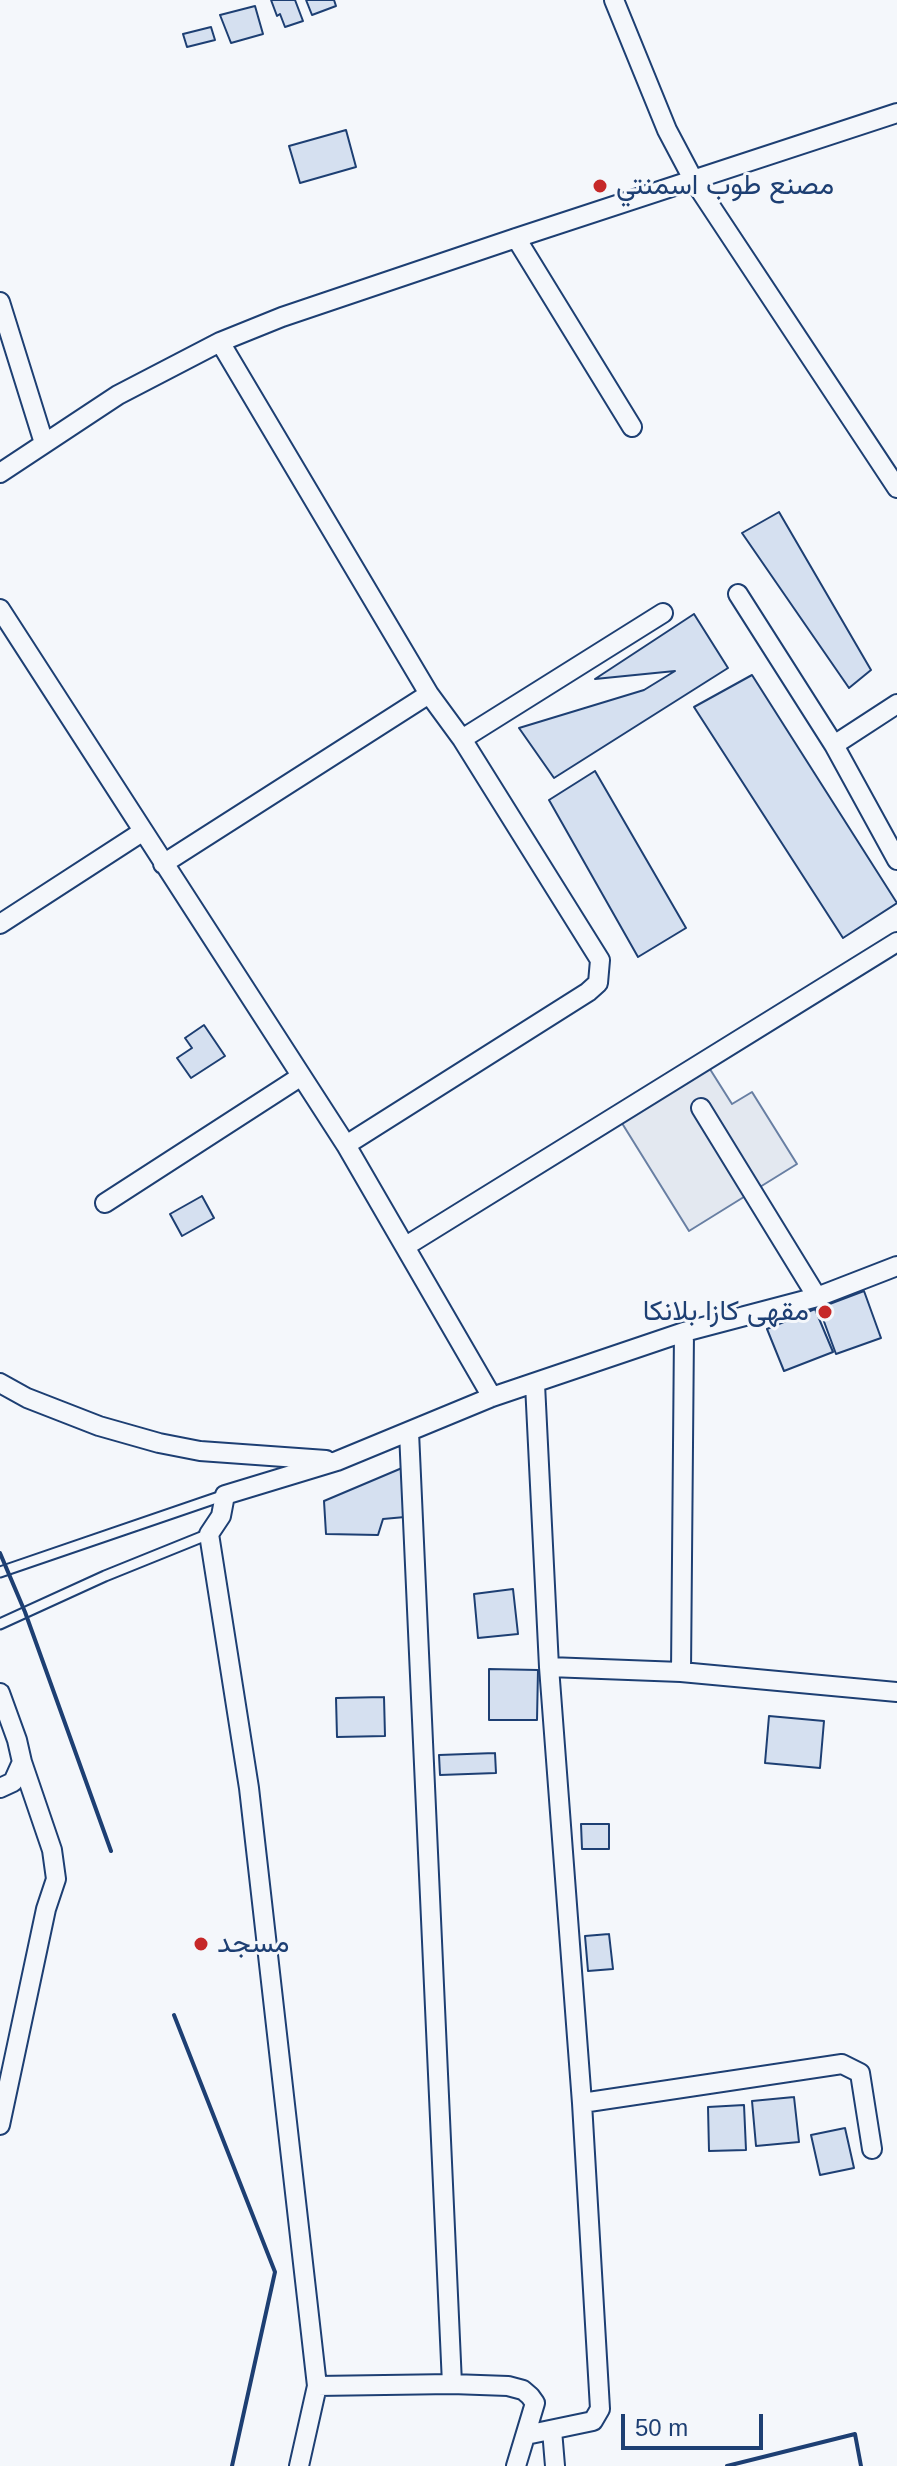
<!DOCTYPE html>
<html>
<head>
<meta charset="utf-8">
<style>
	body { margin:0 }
	#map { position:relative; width:897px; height:2466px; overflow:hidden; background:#f4f7fb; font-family:Arial,sans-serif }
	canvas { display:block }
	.scale { position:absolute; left:621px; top:2414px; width:142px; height:36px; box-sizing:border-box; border:4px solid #1d3f73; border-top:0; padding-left:10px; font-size:24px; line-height:28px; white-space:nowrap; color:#1d3f73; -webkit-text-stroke:6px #f4f7fb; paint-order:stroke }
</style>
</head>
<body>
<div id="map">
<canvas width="897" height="2466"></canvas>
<div class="scale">50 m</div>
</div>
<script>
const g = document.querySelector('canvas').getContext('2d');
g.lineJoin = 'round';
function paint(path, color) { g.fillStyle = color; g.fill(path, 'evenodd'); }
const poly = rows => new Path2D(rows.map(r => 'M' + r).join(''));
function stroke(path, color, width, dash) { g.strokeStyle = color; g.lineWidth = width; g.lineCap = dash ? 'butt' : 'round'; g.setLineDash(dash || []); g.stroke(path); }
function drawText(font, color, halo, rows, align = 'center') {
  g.font = font + ' Arial,Vazirmatn,sans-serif'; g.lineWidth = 6; g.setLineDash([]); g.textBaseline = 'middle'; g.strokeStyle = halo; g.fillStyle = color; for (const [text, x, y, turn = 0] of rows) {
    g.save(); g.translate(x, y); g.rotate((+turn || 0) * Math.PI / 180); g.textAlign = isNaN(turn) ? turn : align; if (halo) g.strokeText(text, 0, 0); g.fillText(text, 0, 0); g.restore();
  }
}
const parking = poly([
	[708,1066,732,1104,752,1092,797,1164,689,1231,620,1120,708,1066]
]);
paint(parking, '#e3e8f0');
stroke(parking, '#687fa3', 2);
const building = poly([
	[271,0,295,0,303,21,285,27,280,14,277,16,271,0],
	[306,0,334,0,336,6,312,15,306,0],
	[255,6,263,34,231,43,220,15,255,6],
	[211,27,215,40,187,47,183,34,211,27],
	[346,130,356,167,300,183,289,146,346,130],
	[779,512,871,670,849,688,742,533,779,512],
	[694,614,728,668,554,778,519,728,644,690,675,671,595,679,694,614],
	[752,675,897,903,843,938,694,707,752,675],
	[595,771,686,928,638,957,549,800,595,771],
	[204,1025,225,1056,191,1078,177,1058,192,1048,185,1038,204,1025],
	[202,1196,214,1218,182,1236,170,1214,202,1196],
	[864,1291,881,1338,836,1354,819,1308,864,1291],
	[815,1309,833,1352,784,1371,767,1329,815,1309],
	[402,1468,405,1517,383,1519,378,1535,326,1534,324,1501,402,1468],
	[513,1589,518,1634,478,1638,474,1594,513,1589],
	[489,1669,538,1670,537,1720,489,1720,489,1669],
	[384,1697,385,1736,337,1737,336,1698,384,1697],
	[769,1716,824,1721,820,1768,765,1763,769,1716],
	[495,1753,496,1773,440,1775,439,1755,495,1753],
	[581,1824,609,1824,609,1849,582,1849,581,1824],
	[609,1934,613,1969,588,1971,585,1936,609,1934],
	[794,2097,799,2142,756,2146,752,2101,794,2097],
	[744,2105,746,2150,709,2151,708,2107,744,2105],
	[845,2128,854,2168,820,2175,811,2135,845,2128]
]);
paint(building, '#d5e0f0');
stroke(building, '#1d3f73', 2);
const service = poly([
	[0,1572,225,1495],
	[0,1624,105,1576,209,1534]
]);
const minor = poly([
	[614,0,667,130,694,181,897,488],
	[516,238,632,427],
	[0,302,44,443],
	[220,342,429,694,462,739,600,960,598,983,588,992,346,1145],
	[0,473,118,395,220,342,282,317,516,238,897,113],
	[738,594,834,745,897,860],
	[0,609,346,1145,492,1397],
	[462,739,663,613],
	[834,745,897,704],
	[163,864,429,694],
	[0,924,142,832],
	[701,1108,817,1297],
	[105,1203,300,1077],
	[406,1246,897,942],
	[0,1383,27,1398,99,1426,159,1443,200,1451,326,1460],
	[549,1667,681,1672,897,1692],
	[681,1672,684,1332],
	[0,1693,17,1740,22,1762,13,1782,0,1788],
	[582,2103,842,2064,860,2073,872,2149],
	[0,2125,46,1909,56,1879,52,1850,22,1762],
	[452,2384,508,2386,523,2390,530,2396,535,2403,516,2466],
	[317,2386,452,2384,409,1432],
	[552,2430,555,2466],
	[526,2435,593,2421,600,2409,582,2103,549,1667,535,1384],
	[299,2466,317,2386,249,1788,209,1534,221,1516,225,1495,337,1461,492,1397,684,1332,817,1297,897,1266]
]);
stroke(service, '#1d3f73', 13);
stroke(minor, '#1d3f73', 22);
stroke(service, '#f4f7fb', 9);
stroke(minor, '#f4f7fb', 18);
stroke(poly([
	[0,1553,25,1612,111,1851],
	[174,2015,275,2272,232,2466],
	[727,2466,855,2434,861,2466]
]), '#1d3f73', 4);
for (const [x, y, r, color] of [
	[600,186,8,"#c62828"],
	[825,1312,8,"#c62828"],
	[201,1944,8,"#c62828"]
]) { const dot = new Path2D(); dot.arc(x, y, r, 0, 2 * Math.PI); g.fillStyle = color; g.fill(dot); stroke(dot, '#f4f7fb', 3); }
drawText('28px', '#1d3f73', '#f4f7fb', [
	["مصنع طوب اسمنتي",616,186],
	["مقهى كازا بلانكا",809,1312,"right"],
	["مسجد",217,1944]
], 'left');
</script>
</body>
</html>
